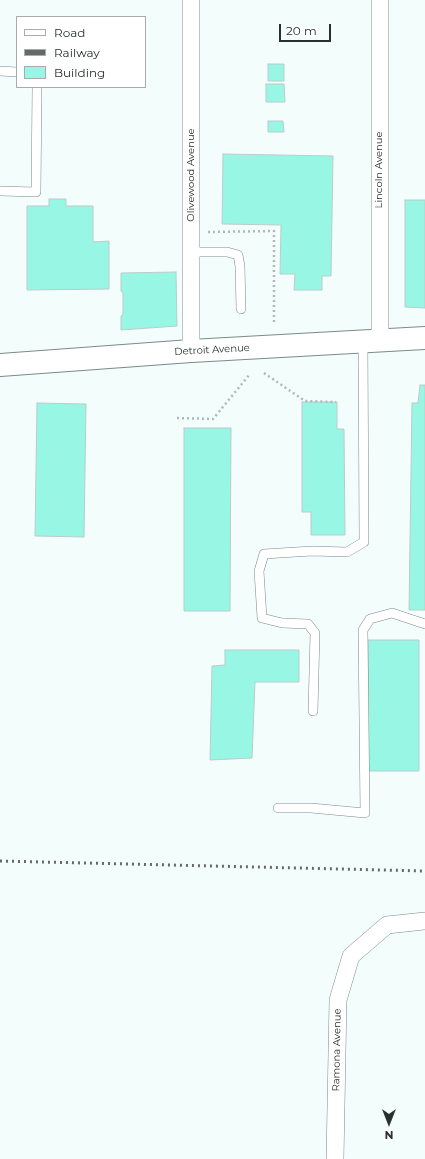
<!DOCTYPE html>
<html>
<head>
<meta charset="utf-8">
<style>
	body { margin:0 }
	#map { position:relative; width:425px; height:1159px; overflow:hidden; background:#f3fefc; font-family:Montserrat,sans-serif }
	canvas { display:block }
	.legend { position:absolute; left:16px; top:16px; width:130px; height:72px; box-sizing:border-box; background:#fff; border:1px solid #a9acab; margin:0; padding:5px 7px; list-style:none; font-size:12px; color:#282f2d }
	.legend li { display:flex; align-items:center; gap:8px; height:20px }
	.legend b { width:20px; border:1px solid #a9acab }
	.north { position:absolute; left:369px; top:1103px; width:40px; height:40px; -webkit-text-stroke:3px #fff; paint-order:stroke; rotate:180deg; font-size:11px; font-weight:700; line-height:16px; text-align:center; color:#282f2d }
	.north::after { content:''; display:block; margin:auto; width:14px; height:18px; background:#282f2d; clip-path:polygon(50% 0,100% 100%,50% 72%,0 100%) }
	.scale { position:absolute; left:279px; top:24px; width:52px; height:18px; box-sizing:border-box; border:2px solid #282f2d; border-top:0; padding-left:5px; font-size:12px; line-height:14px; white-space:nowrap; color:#282f2d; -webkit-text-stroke:3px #fff; paint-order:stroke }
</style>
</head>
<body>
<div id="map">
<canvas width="425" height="1159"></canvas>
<ul class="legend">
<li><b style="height:5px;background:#fff"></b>Road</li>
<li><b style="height:5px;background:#636b69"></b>Railway</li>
<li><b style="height:11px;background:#97f7e4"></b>Building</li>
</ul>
<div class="north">N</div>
<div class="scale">20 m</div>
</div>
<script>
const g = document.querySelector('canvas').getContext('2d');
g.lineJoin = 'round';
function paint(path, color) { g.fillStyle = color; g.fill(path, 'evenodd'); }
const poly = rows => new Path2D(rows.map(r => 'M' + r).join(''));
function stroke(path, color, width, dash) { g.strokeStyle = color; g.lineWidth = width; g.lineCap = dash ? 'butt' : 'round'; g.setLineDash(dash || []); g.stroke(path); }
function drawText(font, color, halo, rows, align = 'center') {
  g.font = font + ' Montserrat,sans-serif'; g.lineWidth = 3; g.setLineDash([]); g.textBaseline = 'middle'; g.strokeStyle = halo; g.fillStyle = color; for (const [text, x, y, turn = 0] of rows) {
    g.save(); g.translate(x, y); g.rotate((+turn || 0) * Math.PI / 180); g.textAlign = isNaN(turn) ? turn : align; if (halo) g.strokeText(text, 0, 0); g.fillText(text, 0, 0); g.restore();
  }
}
const building = poly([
	[268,64,284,64,284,81,268,81,268,64],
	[266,84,284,84,285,102,266,102,266,84],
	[268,121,283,121,284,132,268,132,268,121],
	[223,154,333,156,331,276,322,276,322,290,294,290,295,274,280,274,281,225,222,224,223,154],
	[49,199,66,199,66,206,93,206,93,242,109,241,109,289,27,290,27,206,49,206,49,199],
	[405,200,425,200,425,308,405,307,405,200],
	[176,272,177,326,121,330,121,316,123,314,123,293,121,291,121,273,176,272],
	[420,385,425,385,425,610,409,610,412,403,418,403,420,385],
	[302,402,337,402,337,429,344,429,345,535,311,535,311,512,302,512,302,402],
	[37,403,86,404,84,537,35,536,37,403],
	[184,428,231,428,230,611,184,611,184,428],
	[368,640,419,640,419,771,368,771,368,640],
	[225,650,299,650,299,682,255,682,252,758,210,760,212,666,225,665,225,650]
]);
paint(building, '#97f7e4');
stroke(building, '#bbccc8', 1);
const service = poly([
	[0,71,17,72],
	[0,191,36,192,37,87],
	[191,252,227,252,238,255,240,266,241,309],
	[313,711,315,633,308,624,282,623,262,618,259,571,264,554,312,551,347,552,364,542,363,341],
	[278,808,311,808,365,813,363,630,370,619,392,613,425,624]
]);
const minor = poly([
	[380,0,380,340],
	[191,351,191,0],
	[335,1159,338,1000,351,956,387,925,425,921]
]);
const primary = poly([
	[0,365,191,351,425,338]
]);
stroke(service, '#7a8b87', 10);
stroke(minor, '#7a8b87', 18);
stroke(primary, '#7a8b87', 24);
stroke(poly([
	[208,232,274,231,274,323],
	[264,373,305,401,336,402],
	[177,418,213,419,250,374]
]), '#afb9b7', 2.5, [2, 3]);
stroke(service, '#fff', 9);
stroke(minor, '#fff', 17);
stroke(primary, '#fff', 22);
stroke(poly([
	[0,861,425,871]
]), '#636b69', 3, [2, 4]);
drawText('10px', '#282f2d', '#fff', [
	["Lincoln Avenue",379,170,-90],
	["Olivewood Avenue",191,175,-90],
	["Detroit Avenue",212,350,-3],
	["Ramona Avenue",337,1050,-89]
]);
</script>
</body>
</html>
